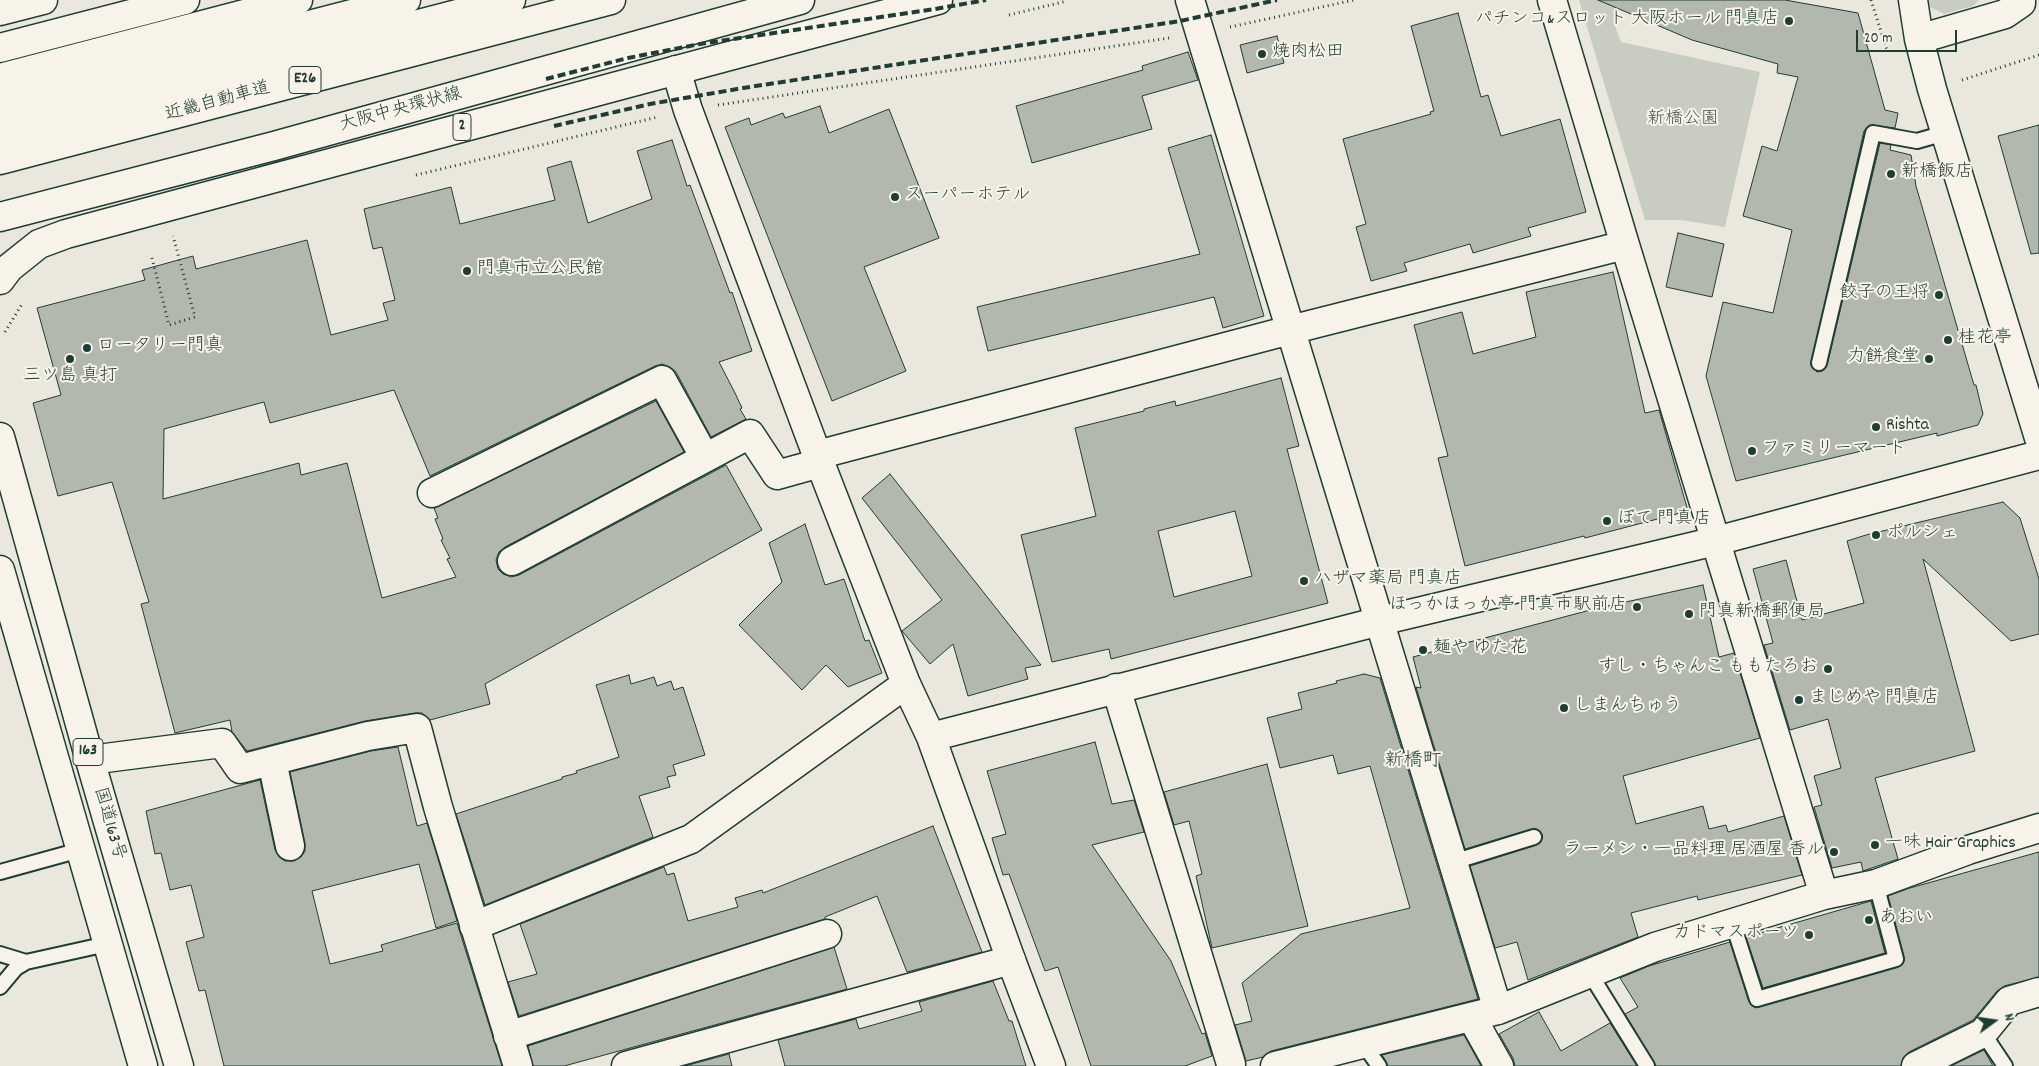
<!DOCTYPE html>
<html>
<head>
<meta charset="utf-8">
<style>
	body { margin:0 }
	#map { position:relative; width:2039px; height:1066px; overflow:hidden; background:#eae8dd; font-family:Dekko,sans-serif }
	canvas { display:block }
	.north { position:absolute; left:1969px; top:996px; width:50px; height:50px; -webkit-text-stroke:4px #f7f3e8; paint-order:stroke; rotate:76deg; font-size:14px; font-weight:700; line-height:20px; text-align:center; color:#1f3d34 }
	.north::after { content:''; display:block; margin:auto; width:18px; height:22px; background:#1f3d34; clip-path:polygon(50% 0,100% 100%,50% 72%,0 100%) }
	.scale { position:absolute; left:1856px; top:30px; width:101px; height:22px; box-sizing:border-box; border:2px solid #1f3d34; border-top:0; padding-left:6px; font-size:15px; line-height:18px; white-space:nowrap; color:#1f3d34; -webkit-text-stroke:4px #f7f3e8; paint-order:stroke }
</style>
</head>
<body>
<div id="map">
<canvas width="2039" height="1066"></canvas>
<div class="north">N</div>
<div class="scale">20 m</div>
</div>
<script>
const g = document.querySelector('canvas').getContext('2d');
g.lineJoin = 'round';
function paint(path, color) { g.fillStyle = color; g.fill(path, 'evenodd'); }
const poly = rows => new Path2D(rows.map(r => 'M' + r).join(''));
function stroke(path, color, width, dash) { g.strokeStyle = color; g.lineWidth = width; g.lineCap = dash ? 'butt' : 'round'; g.setLineDash(dash || []); g.stroke(path); }
function drawText(font, color, halo, rows, align = 'center') {
  g.font = font + ' Dekko,"Klee One",sans-serif'; g.lineWidth = 4; g.setLineDash([]); g.textBaseline = 'middle'; g.strokeStyle = halo; g.fillStyle = color; for (const [text, x, y, turn = 0] of rows) {
    g.save(); g.translate(x, y); g.rotate((+turn || 0) * Math.PI / 180); g.textAlign = isNaN(turn) ? turn : align; if (halo) g.strokeText(text, 0, 0); g.fillText(text, 0, 0); g.restore();
  }
}
paint(poly([
	[1579,0,1618,0,1614,23,1621,42,1760,72,1725,227,1681,220,1645,220],
	[1929,0,1979,0,1973,6,1944,14,1930,7]
]), '#c8ccc1');
const building = poly([
	[1598,0,1785,0,1858,13,1885,110,1898,113,1895,128,1871,125,1864,131,1811,365,1817,372,1822,371,1827,365,1880,143,1891,145,1890,150,1911,155,1916,186,1974,385,1976,385,1983,414,1978,425,1937,436,1937,433,1736,481,1706,376,1723,302,1773,313,1792,230,1743,216,1762,146,1777,151,1798,77,1777,73,1778,64,1692,40,1598,0],
	[1458,13,1481,97,1488,95,1501,136,1560,119,1586,212,1528,228,1531,236,1473,253,1470,244,1404,263,1407,271,1371,281,1356,227,1366,224,1343,139,1431,114,1430,112,1434,111,1411,26,1458,13],
	[1277,36,1284,63,1247,73,1240,45,1277,36],
	[1188,52,1198,80,1142,96,1152,129,1032,163,1016,106,1143,70,1142,66,1188,52],
	[820,106,829,133,889,109,939,238,864,267,906,371,832,401,725,127,749,118,751,125,783,113,785,118,820,106],
	[2039,125,2039,253,2031,254,1998,136,2039,125],
	[1211,135,1264,316,1223,328,1214,297,988,351,977,307,1200,254,1168,148,1211,135],
	[672,140,687,186,690,185,730,293,732,292,752,351,719,362,735,393,742,408,740,409,746,419,711,437,676,372,670,367,662,364,655,366,430,476,394,390,270,423,264,402,164,429,163,499,299,463,301,475,347,463,382,598,456,577,447,559,450,558,441,540,443,539,435,519,438,518,434,508,656,401,684,452,505,547,499,552,496,560,498,569,503,574,511,577,519,575,726,465,762,530,485,684,490,704,430,720,422,713,415,713,365,721,247,751,232,732,230,720,175,733,141,604,149,602,112,482,58,496,33,403,61,395,37,308,145,280,142,270,193,256,196,269,307,240,331,335,388,320,383,303,395,300,382,247,373,249,364,209,451,187,460,224,555,200,547,168,571,161,588,223,652,199,637,151,672,140],
	[1678,233,1724,244,1712,297,1666,287,1678,233],
	[1613,272,1645,413,1659,410,1688,511,1585,538,1584,536,1465,566,1438,458,1448,456,1414,325,1462,312,1473,354,1536,337,1526,292,1613,272],
	[1281,378,1299,446,1287,449,1328,603,1111,659,1109,649,1052,662,1021,535,1096,516,1075,428,1144,411,1144,409,1175,401,1176,406,1281,378],
	[1235,511,1252,576,1174,597,1158,531,1235,511],
	[890,474,1041,665,1025,668,1028,679,968,696,953,644,930,664,902,631,942,600,862,498,890,474],
	[2003,502,2020,518,2039,579,2039,634,2011,641,1923,559,1975,751,1875,778,1898,859,1863,871,1861,862,1832,868,1814,807,1822,805,1814,776,1841,768,1828,719,1790,730,1764,645,1773,643,1753,569,1786,560,1802,620,1864,603,1847,541,1866,535,2003,502],
	[805,524,825,585,844,579,865,641,869,640,882,673,848,687,826,665,802,690,739,625,782,582,769,543,805,524],
	[1703,585,1719,657,1734,653,1760,738,1623,776,1636,824,1703,806,1709,829,1726,825,1728,832,1784,816,1802,875,1698,900,1697,896,1631,913,1638,937,1528,980,1517,942,1495,948,1470,866,1537,845,1542,839,1542,834,1536,829,1531,829,1465,849,1416,687,1421,688,1413,657,1594,609,1703,585],
	[1364,674,1380,678,1478,999,1271,1051,1263,1057,1246,1061,1235,1025,1252,1021,1242,983,1301,934,1410,908,1370,766,1338,774,1333,755,1280,768,1267,718,1302,709,1298,693,1337,683,1336,681,1364,674],
	[629,675,631,684,654,677,657,686,671,681,674,690,683,687,705,755,673,765,676,775,667,777,670,787,639,796,653,837,485,905,456,814,562,779,562,777,577,773,576,771,619,757,596,685,629,675],
	[1095,742,1112,804,1134,800,1144,832,1092,845,1171,961,1202,1034,1205,1033,1212,1056,1185,1066,1091,1066,1058,967,1045,971,1009,874,1003,875,992,838,1006,834,987,771,1095,742],
	[398,747,417,826,427,823,457,921,436,928,419,864,312,891,330,964,383,951,381,945,457,923,502,1066,224,1066,205,990,199,991,186,942,204,937,191,885,170,890,161,853,155,854,146,811,260,780,275,850,279,857,285,861,294,861,301,857,305,851,305,843,290,772,371,751,398,747],
	[1267,764,1308,926,1212,948,1196,876,1202,874,1189,821,1174,825,1164,792,1267,764],
	[933,826,982,952,907,972,877,896,825,917,825,919,519,1016,508,982,537,974,520,924,664,867,667,875,674,873,688,921,738,907,735,898,762,890,763,893,933,826],
	[2039,852,2039,977,2004,986,1997,991,1973,1020,1909,1052,1903,1058,1901,1066,1656,1066,1625,1014,1638,1007,1620,978,1649,966,1730,942,1749,1002,1755,1008,1898,967,1904,962,1904,957,1888,896,1910,888,2039,852],
	[1871,901,1885,953,1763,988,1746,937,1871,901],
	[834,947,847,989,564,1066,533,1066,528,1046,834,947],
	[993,981,1009,1021,1012,1021,1026,1066,785,1066,778,1040,856,1019,859,1029,922,1011,919,1002,993,981],
	[1539,1012,1561,1051,1610,1023,1637,1066,1515,1066,1513,1058,1499,1034,1539,1012],
	[1464,1035,1481,1066,1388,1066,1382,1055,1464,1035],
	[1984,1050,1993,1066,1951,1066,1984,1050],
	[729,1054,732,1066,685,1066,729,1054]
]);
paint(building, '#b2b8ae');
stroke(building, '#1f3d34', 1);
const service = poly([
	[1819,363,1873,133,1917,141,1945,133],
	[1453,862,1534,837],
	[0,872,80,850],
	[1733,924,1757,999,1896,959,1876,884],
	[0,954,26,962],
	[1589,972,1647,1066],
	[0,987,16,968,26,962,107,944],
	[1983,1033,2005,1066],
	[1364,1045,1379,1066]
]);
const minor = poly([
	[1190,0,1498,1010],
	[1552,0,1625,245,1824,895],
	[817,455,1290,330,1625,245],
	[432,493,662,380,705,458],
	[512,561,750,434,777,475,820,463],
	[1116,688,1231,1064],
	[90,760,222,743,240,769,368,736,417,728,438,807,518,1066],
	[272,761,290,846],
	[474,926,691,839,906,684],
	[1472,1018,1499,1066],
	[508,1036,827,934],
	[626,1066,1011,960],
	[1275,1066,1498,1010,1655,947,1824,895,1876,884,1968,850,2039,828],
	[1916,1066,1983,1033,2009,1001,2039,992]
]);
const tertiary = poly([
	[1913,0,1919,39,1932,89,2039,438],
	[1919,39,2005,14,2021,3,2021,0],
	[676,70,688,110,817,455,906,684,931,737,1011,960,1051,1066],
	[931,737,1380,621,1716,541,2039,455]
]);
const primary = poly([
	[0,11,43,0],
	[0,48,185,0],
	[0,78,298,0],
	[0,133,511,0],
	[0,217,274,146,800,0],
	[0,280,9,268,39,244,66,234,938,0]
]);
const trunk = poly([
	[0,437,90,760,179,1066],
	[0,570,143,1066]
]);
const motorway = poly([
	[0,105,406,0],
	[0,160,611,0]
]);
stroke(service, '#1f3d34', 18);
stroke(minor, '#1f3d34', 31);
stroke(tertiary, '#1f3d34', 31);
stroke(primary, '#1f3d34', 31);
stroke(trunk, '#1f3d34', 31);
stroke(motorway, '#1f3d34', 31);
stroke(poly([
	[1871,0,1887,50],
	[1009,15,1067,1],
	[1230,27,1354,0],
	[1962,80,2039,55],
	[718,105,1169,38],
	[416,175,658,117],
	[152,258,169,325,195,317,173,236],
	[5,332,22,304]
]), '#1f3d34', 3, [1, 4]);
stroke(service, '#f7f3e8', 14);
stroke(minor, '#f7f3e8', 28);
stroke(tertiary, '#f7f3e8', 28);
stroke(primary, '#f7f3e8', 28);
stroke(trunk, '#f7f3e8', 28);
stroke(motorway, '#f7f3e8', 28);
stroke(poly([
	[546,79,628,58,700,44,935,9,986,0],
	[554,126,650,104,743,88,1180,21,1277,0]
]), '#1f3d34', 4, [8, 4]);
for (const [x, y, r, color] of [
	[1789,21,5,"#1f3d34"],
	[1262,54,5,"#1f3d34"],
	[1891,174,5,"#1f3d34"],
	[895,197,5,"#1f3d34"],
	[467,271,5,"#1f3d34"],
	[1939,295,5,"#1f3d34"],
	[1948,340,5,"#1f3d34"],
	[87,348,5,"#1f3d34"],
	[70,359,5,"#1f3d34"],
	[1929,359,5,"#1f3d34"],
	[1876,427,5,"#1f3d34"],
	[1752,451,5,"#1f3d34"],
	[1607,521,5,"#1f3d34"],
	[1876,535,5,"#1f3d34"],
	[1304,581,5,"#1f3d34"],
	[1637,607,5,"#1f3d34"],
	[1689,614,5,"#1f3d34"],
	[1423,650,5,"#1f3d34"],
	[1828,669,5,"#1f3d34"],
	[1799,700,5,"#1f3d34"],
	[1564,708,5,"#1f3d34"],
	[1875,845,5,"#1f3d34"],
	[1834,852,5,"#1f3d34"],
	[1869,920,5,"#1f3d34"],
	[1809,935,5,"#1f3d34"]
]) { const dot = new Path2D(); dot.arc(x, y, r, 0, 2 * Math.PI); g.fillStyle = color; g.fill(dot); stroke(dot, '#f7f3e8', 2); }
for (const [x, y, w] of [
	[305,80,32],
	[462,127,18],
	[88,752,30]
]) { const box = new Path2D(); box.roundRect(x - w / 2, y - 13.5, w, 27, 4); g.fillStyle = '#f7f3e8'; g.fill(box); stroke(box, '#1f3d34', 1); }
drawText('bold 16px', '#1f3d34', null, [
	["E26",305,80],
	["2",462,127],
	["163",88,752]
]);
drawText('18px', '#1f3d34', '#f7f3e8', [
	["パチンコ&スロット 大阪ホール 門真店",1779,21,"right"],
	["焼肉松田",1272,54],
	["新橋飯店",1901,174],
	["スーパーホテル",905,197],
	["門真市立公民館",477,271],
	["餃子の王将",1929,295,"right"],
	["桂花亭",1958,340],
	["ロータリー門真",97,348],
	["力餅食堂",1919,359,"right"],
	["三ツ島 真打",70,378,"center"],
	["Rishta",1886,427],
	["ファミリーマート",1762,451],
	["ぼて 門真店",1617,521],
	["ポルシェ",1886,535],
	["ハザマ薬局 門真店",1314,581],
	["ほっかほっか亭 門真市駅前店",1627,607,"right"],
	["門真新橋郵便局",1699,614],
	["麺や ゆた花",1433,650],
	["すし・ちゃんこ ももたろお",1818,669,"right"],
	["まじめや 門真店",1809,700],
	["しまんちゅう",1574,708],
	["一味 Hair Graphics",1885,845],
	["ラーメン・一品料理 居酒屋 香ル",1824,852,"right"],
	["あおい",1879,920],
	["カドマスポーツ",1799,935,"right"]
], 'left');
drawText('18px', '#1f3d34', '#f7f3e8', [
	["近畿自動車道",218,103,-15],
	["大阪中央環状線",401,111,-15],
	["国道163号",108,824,74]
]);
drawText('18px', '#415a50', '#f7f3e8', [
	["新橋公園",1683,121]
]);
drawText('19px', '#1f3d34', '#f7f3e8', [
	["新橋町",1413,762]
]);
</script>
</body>
</html>
